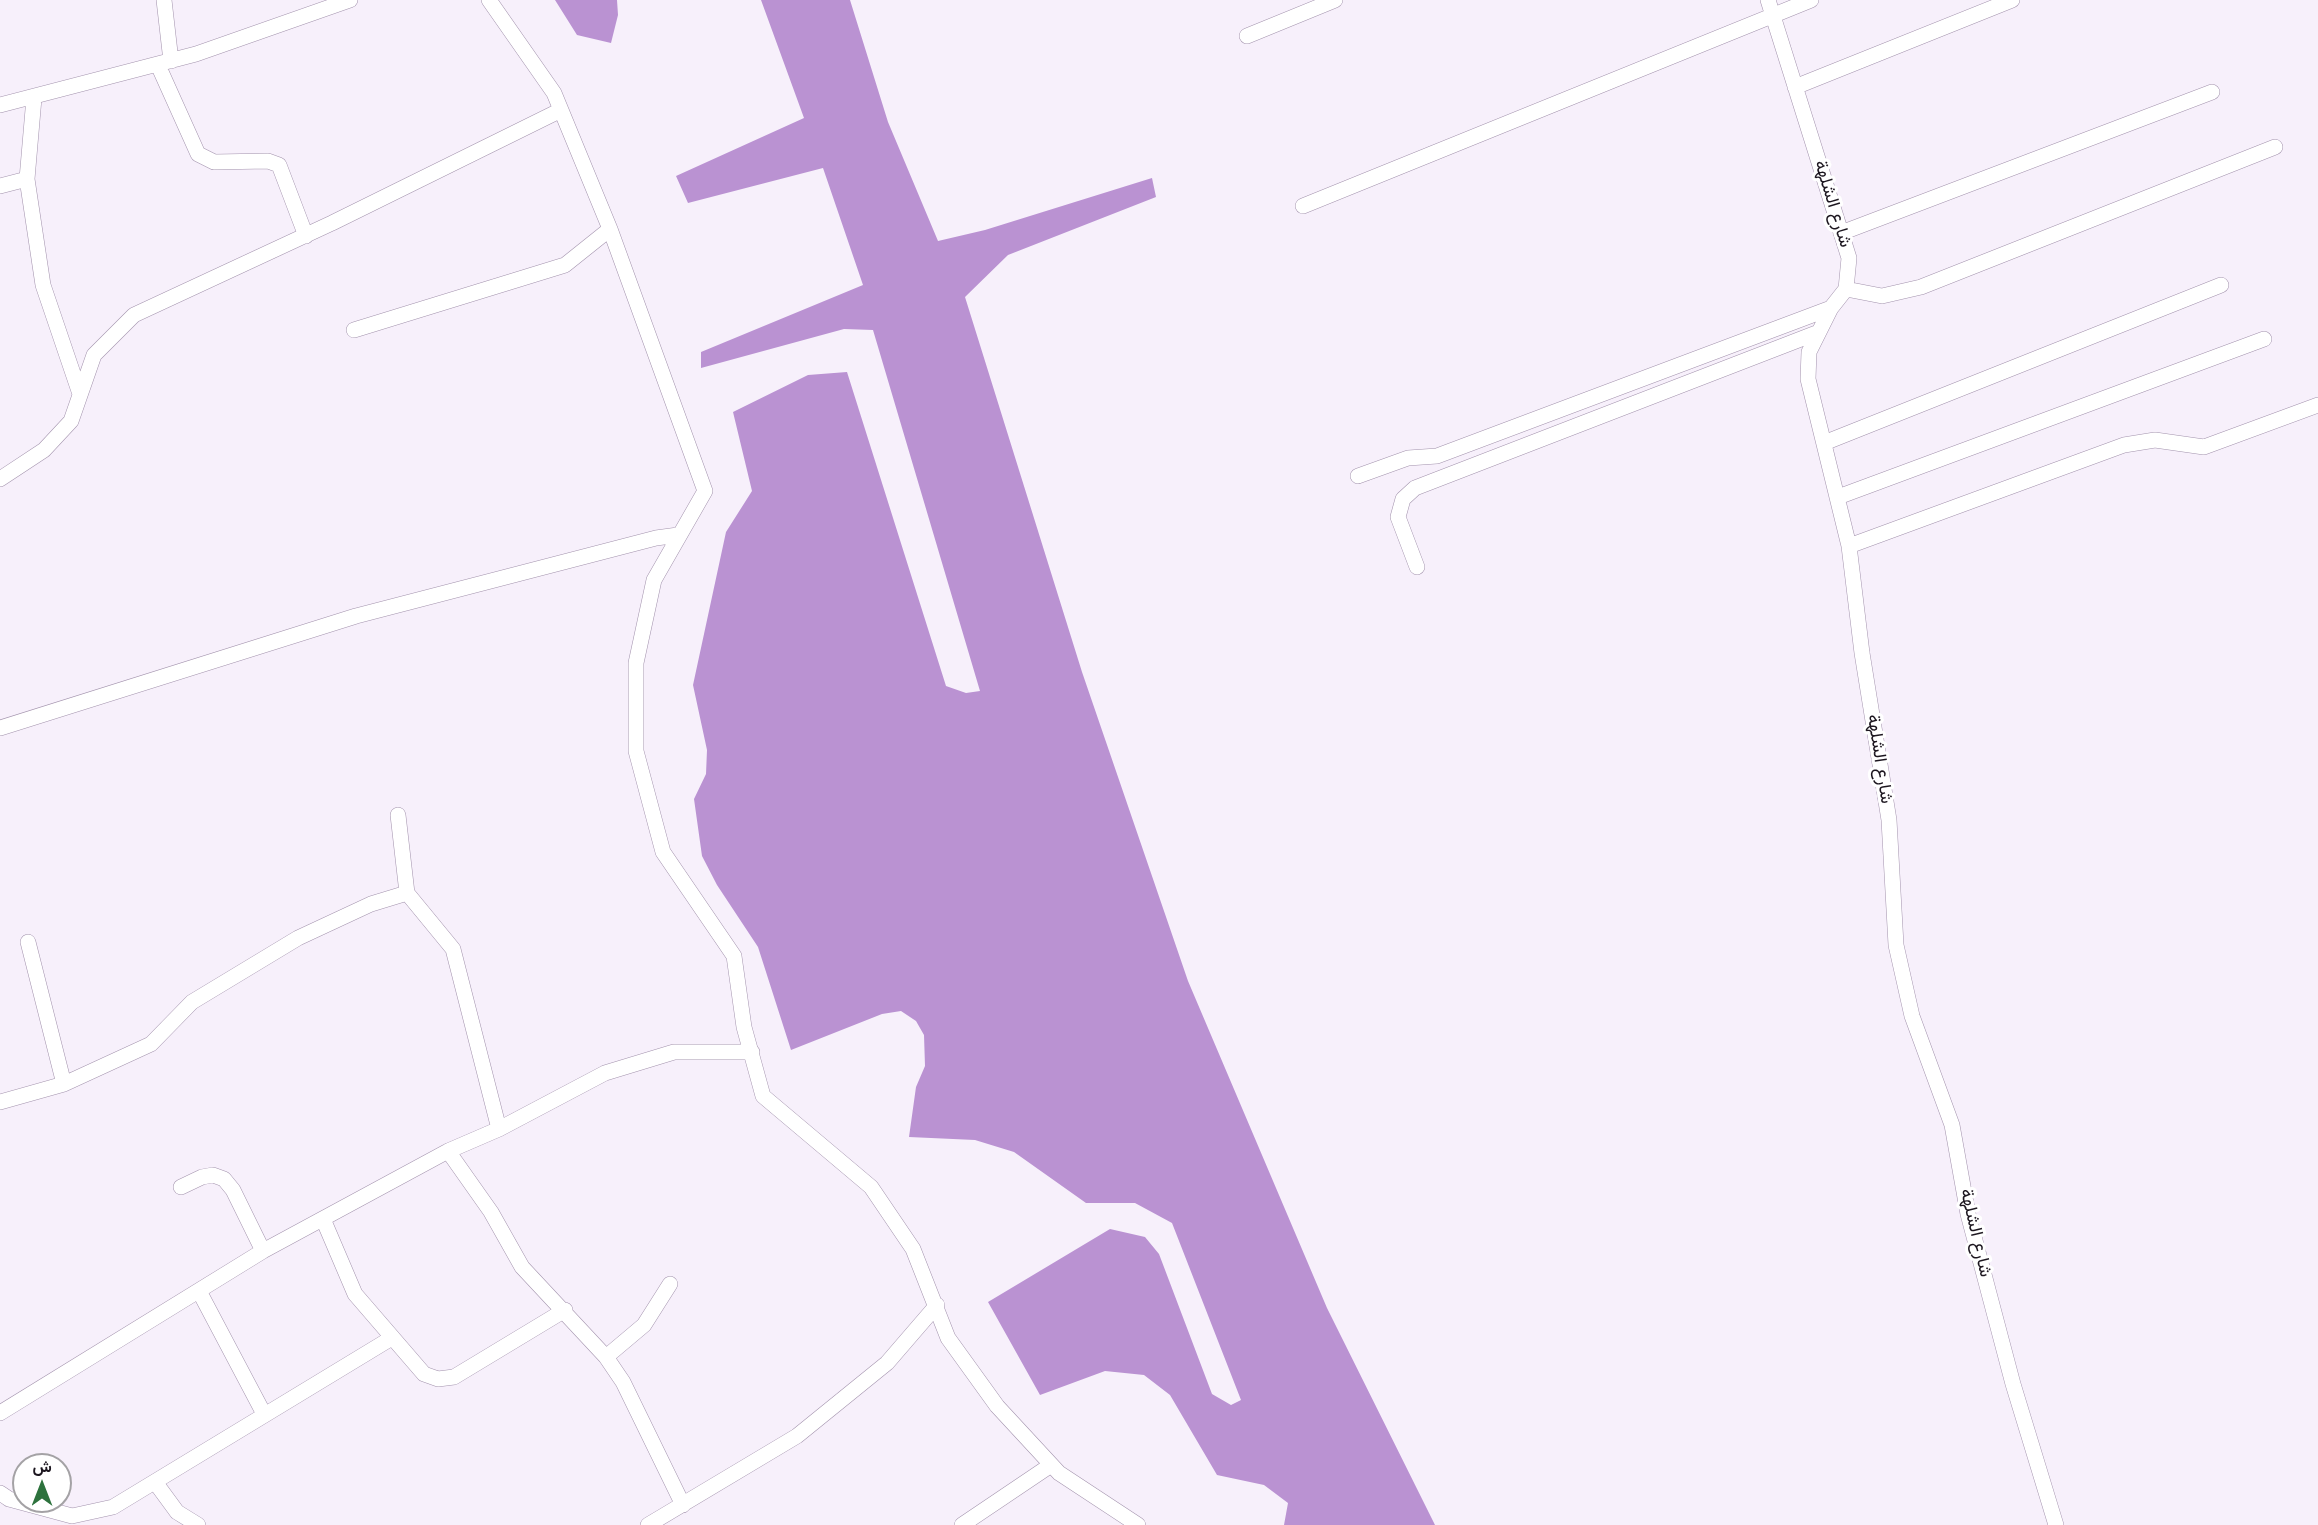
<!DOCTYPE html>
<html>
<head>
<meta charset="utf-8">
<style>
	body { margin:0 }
	#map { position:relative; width:2318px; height:1525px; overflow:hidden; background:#f7f0fb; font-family:Jost,Vazirmatn,sans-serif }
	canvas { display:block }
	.north { position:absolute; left:12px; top:1453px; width:60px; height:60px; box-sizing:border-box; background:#fff; border:2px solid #a4a2a5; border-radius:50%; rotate:0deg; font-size:16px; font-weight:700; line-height:24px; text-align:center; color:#1c161f }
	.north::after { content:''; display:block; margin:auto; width:21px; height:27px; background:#2d723d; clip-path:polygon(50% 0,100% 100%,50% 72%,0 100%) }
</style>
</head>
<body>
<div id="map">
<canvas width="2318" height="1525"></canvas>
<div class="north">ش</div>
</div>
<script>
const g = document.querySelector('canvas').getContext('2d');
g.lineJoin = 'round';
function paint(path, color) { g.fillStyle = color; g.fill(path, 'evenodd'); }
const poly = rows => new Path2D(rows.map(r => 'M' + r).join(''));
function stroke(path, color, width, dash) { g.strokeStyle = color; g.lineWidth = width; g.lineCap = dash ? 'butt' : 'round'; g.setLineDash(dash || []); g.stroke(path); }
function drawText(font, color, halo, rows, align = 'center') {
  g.font = font + ' Jost,Vazirmatn,sans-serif'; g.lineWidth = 6; g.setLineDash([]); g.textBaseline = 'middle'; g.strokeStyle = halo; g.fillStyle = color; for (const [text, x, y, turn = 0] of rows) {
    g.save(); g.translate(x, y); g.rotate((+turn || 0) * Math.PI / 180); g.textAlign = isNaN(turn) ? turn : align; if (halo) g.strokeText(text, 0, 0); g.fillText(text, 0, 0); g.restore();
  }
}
paint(poly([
	[555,0,617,0,618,15,611,43,577,35],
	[761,0,850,0,888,122,938,241,985,230,1152,178,1156,197,1008,255,965,297,1082,672,1188,981,1327,1308,1435,1525,1284,1525,1288,1503,1264,1485,1217,1475,1170,1395,1144,1375,1105,1371,1040,1395,988,1302,1110,1229,1145,1237,1159,1254,1212,1394,1231,1405,1241,1400,1172,1223,1135,1203,1086,1203,1014,1152,975,1140,909,1137,916,1087,925,1066,924,1035,916,1021,901,1011,882,1014,791,1050,758,947,717,885,702,856,694,799,706,774,707,750,693,685,726,532,752,491,733,412,808,375,847,372,946,686,966,693,980,691,873,330,844,329,701,368,701,352,863,285,823,168,688,203,676,176,804,118]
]), '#ba92d2');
const street = poly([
	[164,0,171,61],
	[489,0,554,93,610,229,705,491,654,580,636,663,636,751,663,852,734,956,744,1027,763,1096,871,1187,913,1249,948,1338,997,1406,1059,1473,1138,1525],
	[1768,0,1849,258,1846,289,1831,308,1809,352,1808,379,1849,546,1862,653,1889,820,1896,945,1912,1016,1952,1125,1968,1214,2013,1384,2056,1525],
	[1247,36,1335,0],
	[158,65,198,154,214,162,268,161,279,165,306,236],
	[1795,87,2012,0],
	[34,98,27,179,43,285,80,394],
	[0,105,196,54,350,0],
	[0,186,27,179],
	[1303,206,1811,0],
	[1841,233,2212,92],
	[1846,289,1882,296,1921,287,2275,147],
	[354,330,565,265,610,229],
	[1824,443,2221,285],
	[1358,476,1408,458,1437,456,1831,308],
	[0,479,44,450,71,421,94,355,134,315,332,223,561,110],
	[1838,497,2264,339],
	[1849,546,2124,445,2155,440,2204,447,2318,405],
	[1417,567,1398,517,1403,499,1415,488,1819,332],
	[0,728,356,616,656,538,678,535],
	[398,815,407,893,453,949,499,1129],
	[28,942,64,1084],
	[0,1102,64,1084,151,1044,192,1002,298,938,371,904,407,893],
	[448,1151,491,1212,522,1267,606,1357,623,1382,683,1505],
	[181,1187,202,1177,213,1175,224,1179,233,1190,263,1251],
	[323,1219,355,1294,424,1374,438,1379,454,1377,565,1310],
	[199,1291,264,1414],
	[606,1357,644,1325,670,1284],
	[0,1413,263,1251,448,1151,499,1129,605,1073,674,1052,752,1052],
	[155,1482,177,1512,198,1525],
	[0,1493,9,1499,72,1516,113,1507,390,1339],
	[648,1525,797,1436,887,1363,937,1305],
	[962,1525,1051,1465]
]);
stroke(street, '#a393ad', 16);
stroke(street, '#fff', 15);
drawText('18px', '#1c161f', '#fff', [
	["شارع الشلهة",1832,204,73],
	["شارع الشلهة",1879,759,81],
	["شارع الشلهة",1975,1233,77]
]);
</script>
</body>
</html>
